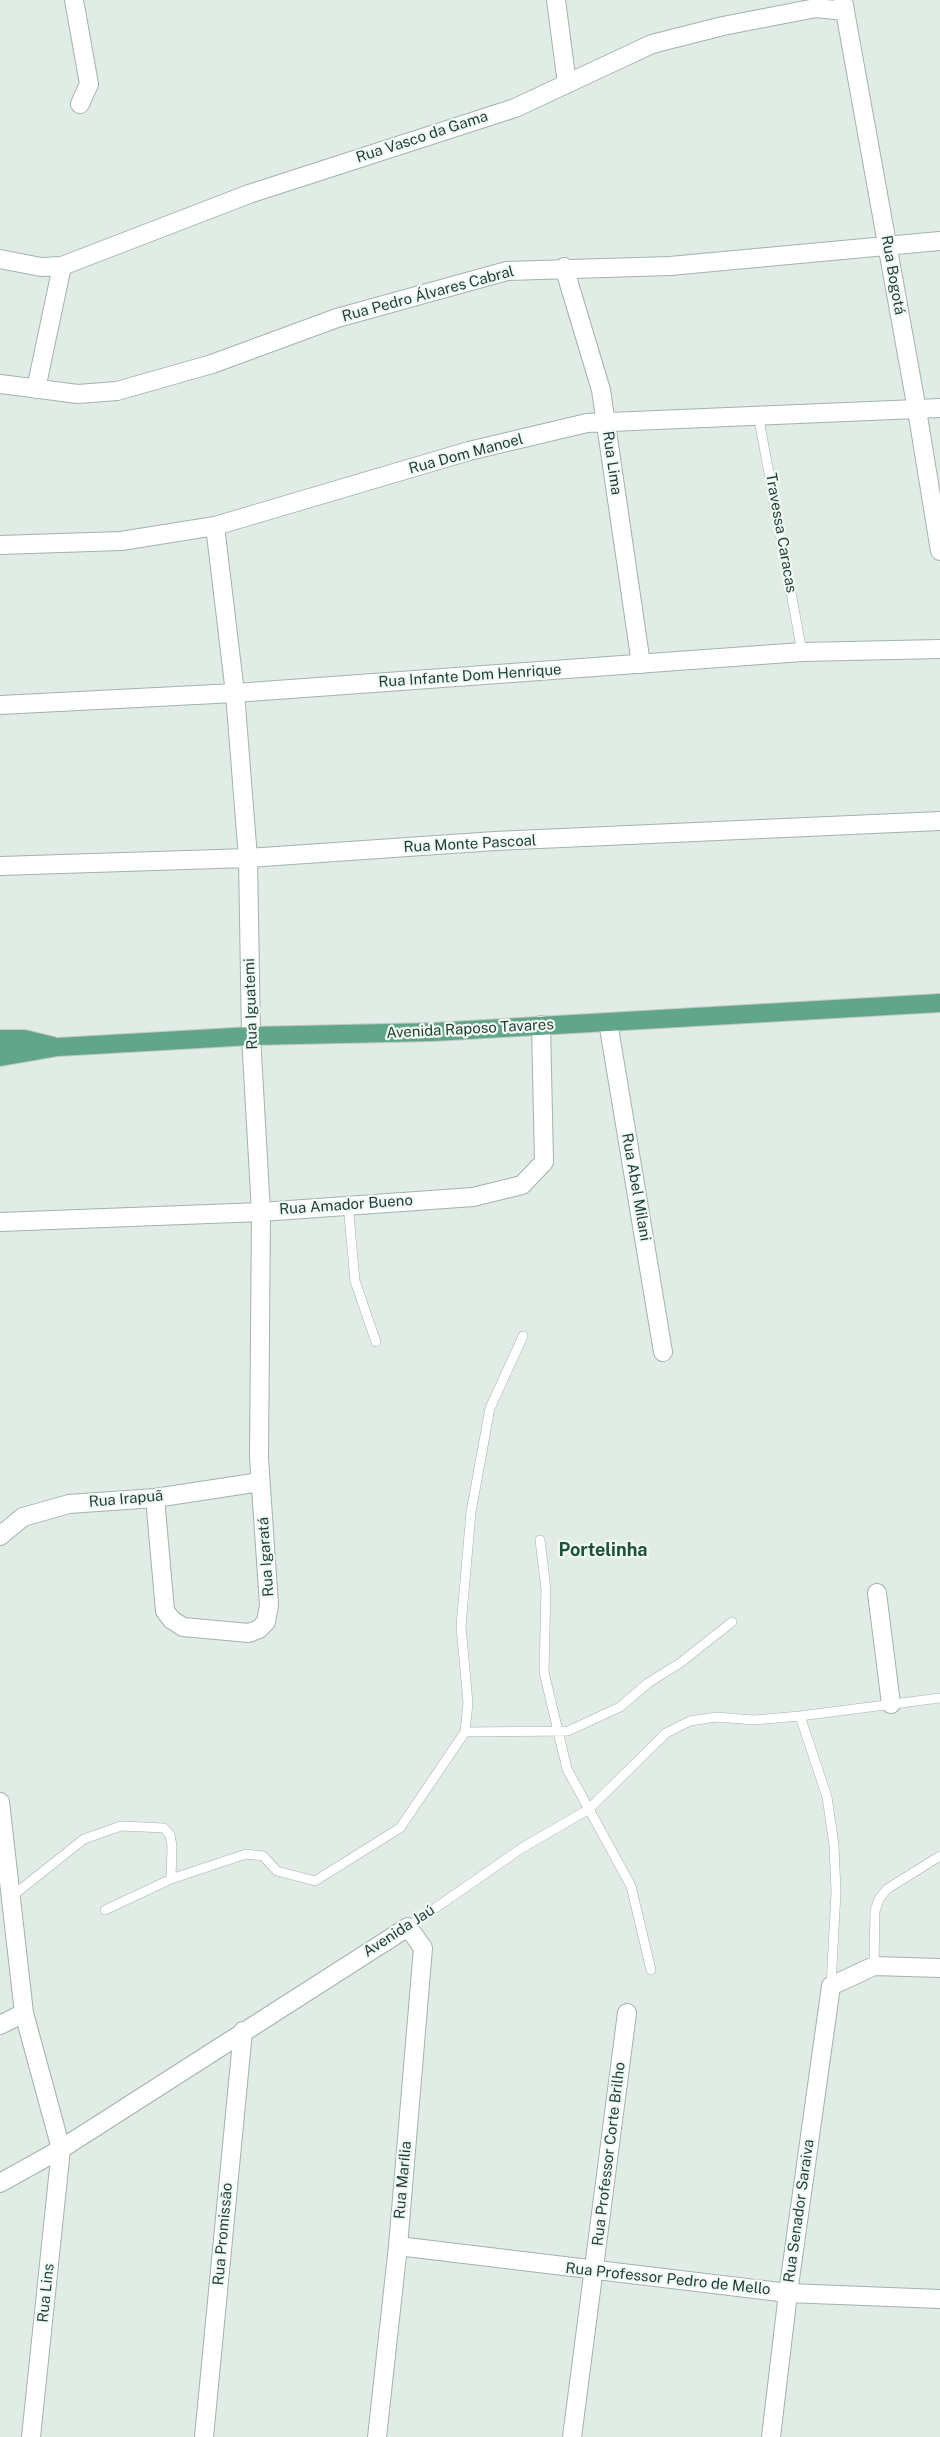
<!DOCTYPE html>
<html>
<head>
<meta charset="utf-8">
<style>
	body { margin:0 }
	canvas { display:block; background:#e0ece5 }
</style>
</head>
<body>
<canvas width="940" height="2437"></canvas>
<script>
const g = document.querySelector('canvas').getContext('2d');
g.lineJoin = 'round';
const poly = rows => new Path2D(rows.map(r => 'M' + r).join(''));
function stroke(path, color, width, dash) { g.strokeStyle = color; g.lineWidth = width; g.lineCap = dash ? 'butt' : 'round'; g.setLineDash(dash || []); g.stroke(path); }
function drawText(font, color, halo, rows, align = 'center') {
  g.font = font + ' "Public Sans",sans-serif'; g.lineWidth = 4.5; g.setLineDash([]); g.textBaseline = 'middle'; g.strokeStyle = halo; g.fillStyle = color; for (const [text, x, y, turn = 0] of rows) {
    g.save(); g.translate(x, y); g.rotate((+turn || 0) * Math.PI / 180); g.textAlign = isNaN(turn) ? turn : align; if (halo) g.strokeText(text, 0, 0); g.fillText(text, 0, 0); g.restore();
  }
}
const service = poly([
	[758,414,802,652],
	[348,1204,355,1281,376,1342],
	[540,1540,546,1589,544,1672,567,1769,631,1886,651,1970],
	[800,1716,827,1797,834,1845,836,1892,831,1986],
	[465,1732,568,1731,620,1707,648,1683,680,1663,732,1622],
	[11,1897,84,1839,121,1826,164,1828,170,1835,172,1846,171,1879],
	[105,1910,171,1879,246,1854,263,1856,277,1871,315,1881,400,1828,465,1732,468,1703,461,1626,471,1512,490,1408,523,1336],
	[408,1927,522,1848,589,1809,666,1733,690,1721,716,1717,754,1720,800,1716,940,1698],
	[874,1966,875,1911,879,1899,887,1889,940,1856]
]);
const minor = poly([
	[74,0,89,84,80,104],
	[556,0,567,84],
	[843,0,917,410,940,551],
	[0,259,41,267,62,266,249,194,515,108,652,44,723,26,816,8,845,11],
	[564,267,601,390,641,664],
	[0,384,78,394,117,391,212,364,337,318,507,271,670,266,940,241],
	[36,389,62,266],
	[0,545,121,541,215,526,469,451,587,423,940,408],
	[0,705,235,693,802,652,940,649],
	[0,866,248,858,495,841,940,821],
	[608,1022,663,1352],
	[0,1222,261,1212,473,1197,522,1185,544,1162,541,1025],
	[155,1498,165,1611,172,1620,183,1627,249,1633,259,1629,266,1622,269,1605,259,1458,261,1212,251,1036,248,858,235,693,215,526],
	[0,1536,23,1517,69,1504,155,1498,260,1482],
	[877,1593,891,1704],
	[0,1802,24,2013,61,2149,31,2437],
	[0,2025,24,2013],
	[0,2183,61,2149,408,1927,423,1948,398,2246,377,2437],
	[398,2246,788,2293,940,2299],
	[204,2437,243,2031],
	[572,2437,627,2013],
	[771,2437,788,2293,831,1986,874,1966,940,1968]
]);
const primary = poly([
	[0,1039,24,1039,53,1046],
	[0,1057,58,1047,251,1036,433,1032,940,1003]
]);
stroke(service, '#a2b4ac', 10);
stroke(minor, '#a2b4ac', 20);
stroke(primary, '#c0c9c6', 20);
stroke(service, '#fff', 9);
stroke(minor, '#fff', 18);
stroke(primary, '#61a68a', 18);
drawText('15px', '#1f3e32', '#f1f9f4', [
	["Rua Vasco da Gama",422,137,-18],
	["Rua Bogotá",893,275,80],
	["Rua Pedro Álvares Cabral",428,294,-15],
	["Rua Dom Manoel",466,454,-15],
	["Rua Lima",612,463,82],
	["Travessa Caracas",781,533,80],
	["Rua Infante Dom Henrique",470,676,-4],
	["Rua Monte Pascoal",470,844,-3],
	["Rua Iguatemi",251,1004,-92],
	["Avenida Raposo Tavares",470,1029,-3],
	["Rua Abel Milani",636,1187,80],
	["Rua Amador Bueno",346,1205,-4],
	["Rua Irapuã",126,1499,-5],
	["Rua Igaratá",266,1557,-94],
	["Avenida Jaú",399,1931,-33],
	["Rua Professor Corte Brilho",609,2154,-83],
	["Rua Marília",403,2180,-85],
	["Rua Senador Saraiva",799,2211,-82],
	["Rua Promissão",223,2234,-85],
	["Rua Professor Pedro de Mello",668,2279,6],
	["Rua Lins",46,2293,-84]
]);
drawText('bold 18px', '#1a523c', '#f1f9f4', [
	["Portelinha",603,1550]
]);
</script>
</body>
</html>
